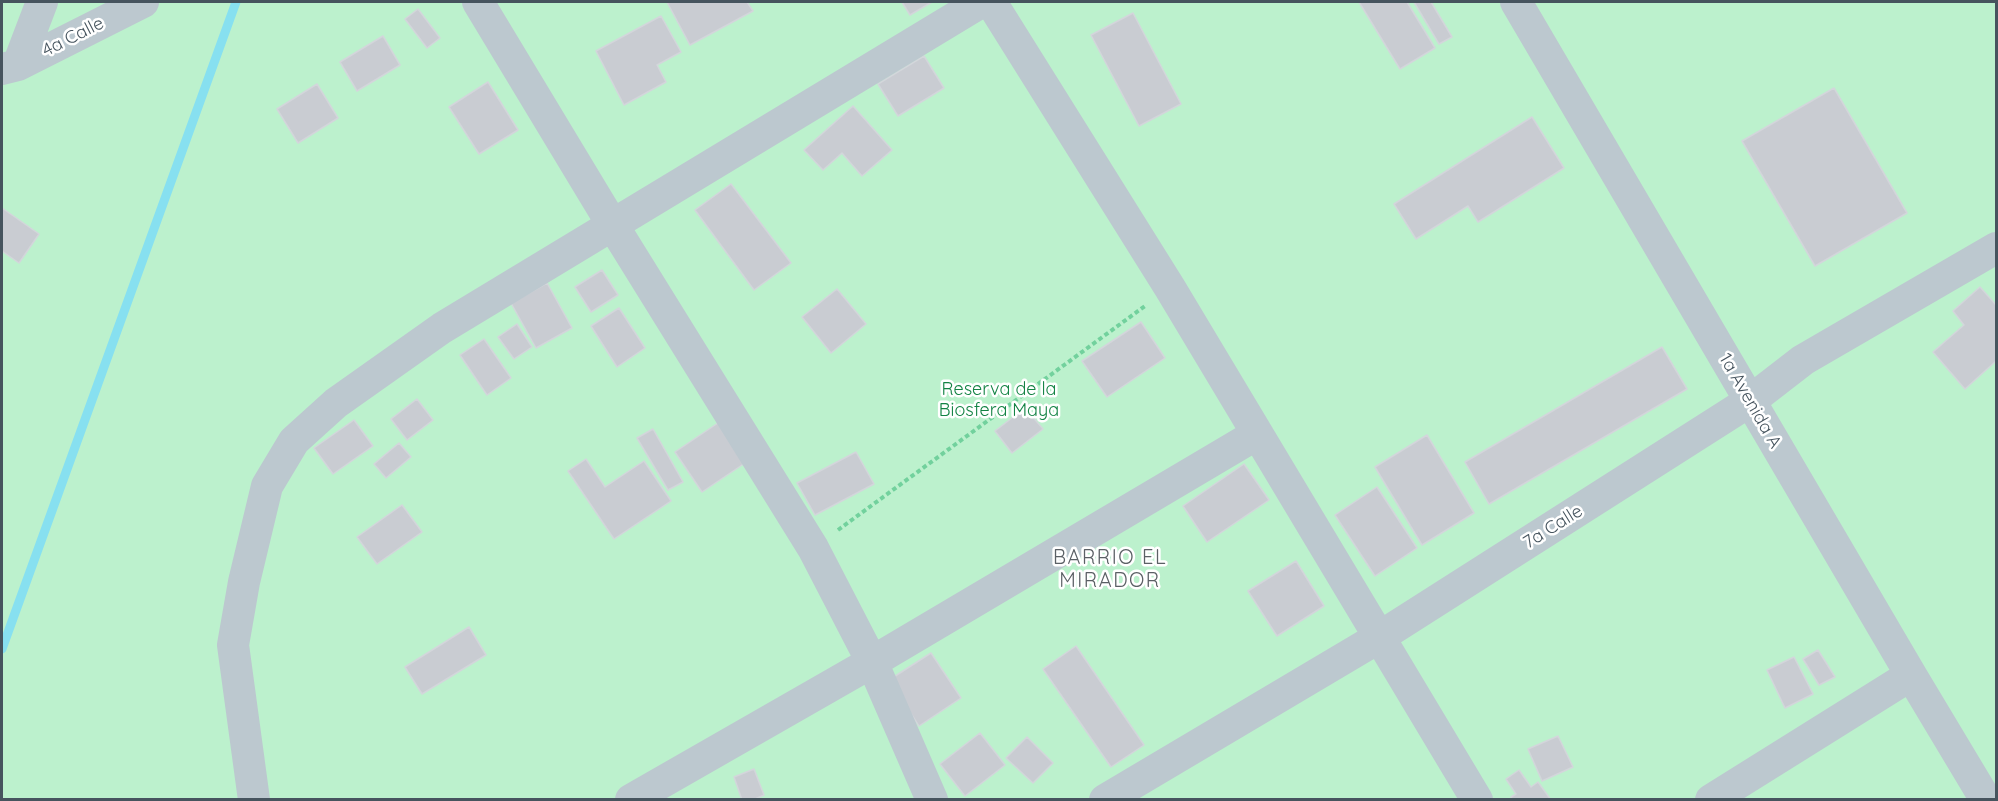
<!DOCTYPE html>
<html>
<head>
<meta charset="utf-8">
<style>
	body { margin:0 }
	#map { position:relative; width:1998px; height:801px; overflow:hidden; background:#f2efef; font-family:Quicksand,sans-serif }
	canvas { display:block }
	.frame { position:absolute; inset:0; border:3px solid #46545e; pointer-events:none }
</style>
</head>
<body>
<div id="map">
<canvas width="1998" height="801"></canvas>
<div class="frame"></div>
</div>
<script>
const g = document.querySelector('canvas').getContext('2d');
g.lineJoin = 'round';
function paint(path, color) { g.fillStyle = color; g.fill(path, 'evenodd'); }
const poly = rows => new Path2D(rows.map(r => 'M' + r).join(''));
function stroke(path, color, width, dash) { g.strokeStyle = color; g.lineWidth = width; g.lineCap = dash ? 'butt' : 'round'; g.setLineDash(dash || []); g.stroke(path); }
function drawText(font, color, halo, rows, align = 'center') {
  g.font = font + ' Quicksand,sans-serif'; g.lineWidth = 5; g.setLineDash([]); g.textBaseline = 'middle'; g.strokeStyle = halo; g.fillStyle = color; for (const [text, x, y, turn = 0] of rows) {
    g.save(); g.translate(x, y); g.rotate((+turn || 0) * Math.PI / 180); g.textAlign = isNaN(turn) ? turn : align; if (halo) g.strokeText(text, 0, 0); g.fillText(text, 0, 0); g.restore();
  }
}
paint(poly([
	[2,2,1996,2,1996,799,2,800]
]), '#bcf1cd');
stroke(poly([
	[2,649,236,2]
]), '#87e0f0', 9);
const building = poly([
	[667,2,747,2,753,11,690,45,667,2],
	[902,2,932,2,910,15,902,2],
	[1359,2,1407,2,1435,48,1400,69,1359,2],
	[1414,2,1431,2,1452,37,1439,44,1414,2],
	[418,9,440,38,427,48,405,19,418,9],
	[1133,13,1181,104,1139,126,1091,35,1133,13],
	[661,16,681,52,657,65,666,82,624,105,596,51,661,16],
	[383,36,400,65,357,91,340,62,383,36],
	[924,56,944,88,898,116,878,84,924,56],
	[488,82,518,130,479,154,449,107,488,82],
	[317,84,338,118,298,143,277,109,317,84],
	[1834,88,1907,213,1815,266,1742,141,1834,88],
	[853,106,892,150,862,176,842,153,823,170,804,150,853,106],
	[1532,117,1564,168,1478,222,1468,206,1416,239,1394,204,1532,117],
	[731,184,791,263,754,290,695,210,731,184],
	[2,208,39,234,19,263,2,251,2,208],
	[602,270,618,295,591,312,575,287,602,270],
	[547,283,572,328,536,348,511,303,547,283],
	[1980,287,1996,305,1996,361,1965,389,1933,352,1964,325,1953,311,1980,287],
	[837,289,866,324,831,353,802,317,837,289],
	[619,308,645,348,617,367,591,326,619,308],
	[1141,322,1165,358,1107,397,1082,361,1141,322],
	[517,324,532,347,514,359,498,337,517,324],
	[484,339,511,378,487,395,460,355,484,339],
	[1662,347,1687,389,1489,504,1465,462,1662,347],
	[417,399,433,420,407,440,391,419,417,399],
	[1025,408,1043,429,1012,453,995,431,1025,408],
	[354,420,373,446,333,474,314,448,354,420],
	[718,423,745,463,702,492,675,452,718,423],
	[653,429,683,482,668,490,637,438,653,429],
	[1427,435,1474,513,1422,545,1375,467,1427,435],
	[399,443,411,457,386,478,374,464,399,443],
	[856,452,874,484,815,515,797,483,856,452],
	[586,459,605,487,644,461,671,501,614,539,568,471,586,459],
	[1244,464,1269,500,1207,542,1183,506,1244,464],
	[1377,487,1417,548,1375,576,1335,515,1377,487],
	[402,505,422,532,377,564,357,537,402,505],
	[1296,561,1324,606,1277,636,1248,591,1296,561],
	[469,627,486,655,422,694,405,667,469,627],
	[1076,646,1144,745,1111,767,1043,669,1076,646],
	[1818,650,1835,677,1819,685,1803,659,1818,650],
	[931,653,961,698,919,726,889,680,931,653],
	[1794,657,1813,694,1785,708,1767,670,1794,657],
	[980,733,1005,765,965,796,940,764,980,733],
	[1558,736,1573,767,1542,781,1528,749,1558,736],
	[1027,737,1053,763,1033,783,1006,758,1027,737],
	[754,769,764,795,753,800,742,800,734,777,754,769],
	[1519,770,1531,787,1538,782,1551,800,1513,800,1511,797,1516,794,1506,779,1519,770]
]);
paint(building, '#c9ccd2');
stroke(building, '#d3d6db', 1.5);
stroke(poly([
	[838,530,1145,306]
]), '#72d19d', 4, [4.5, 3]);
stroke(poly([
	[478,2,612,224,813,548,872,662,932,800],
	[991,2,1170,288,1477,800],
	[1516,2,1911,675,1986,800],
	[18,65,42,2],
	[2,69,18,65,143,2],
	[254,800,233,645,244,582,267,486,294,441,336,403,442,328,981,2],
	[631,800,872,662,1257,434],
	[1105,800,1378,638,1750,401,1803,360,1996,248],
	[1711,800,1911,675]
]), '#bcc8cf', 32);
drawText('18px', '#46545e', '#fff', [
	["4a Calle",73,37,-27],
	["1a Avenida A",1750,401,60],
	["7a Calle",1553,527,-32]
]);
drawText('18px', '#138344', '#fff', [
	["Reserva de la",999,390],
	["Biosfera Maya",999,411]
]);
g.letterSpacing = '1.5px';
drawText('20px', '#5b6065', '#fff', [
	["BARRIO EL",1110,558],
	["MIRADOR",1110,581]
]);
g.letterSpacing = '0px';
</script>
</body>
</html>
